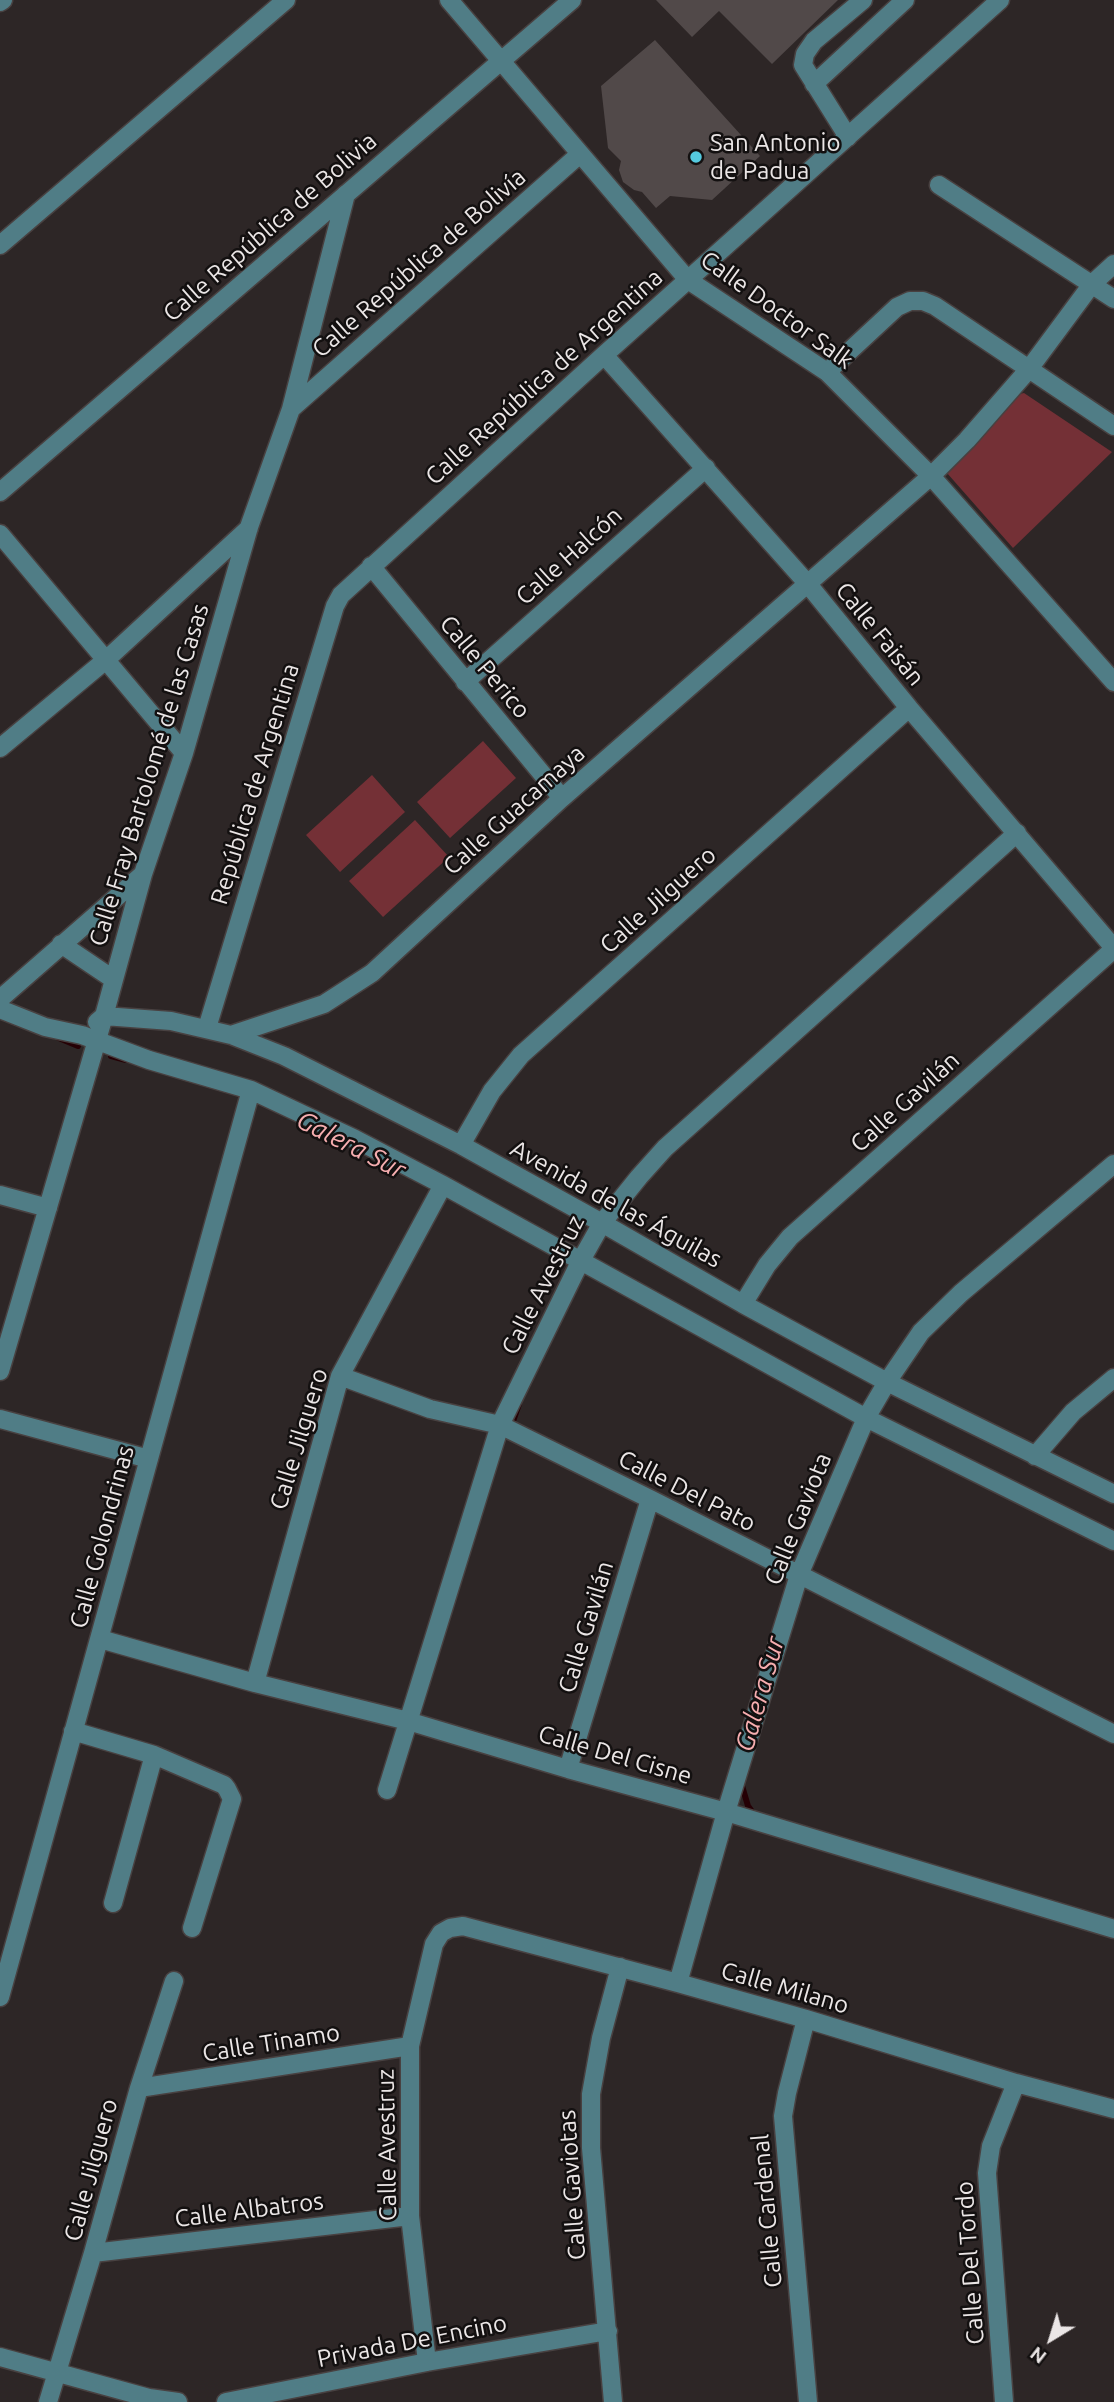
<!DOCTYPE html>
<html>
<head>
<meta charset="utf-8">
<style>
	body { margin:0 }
	#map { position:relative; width:1114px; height:2402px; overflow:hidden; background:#2d2626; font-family:Ubuntu,sans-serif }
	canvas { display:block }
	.north { position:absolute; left:1016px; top:2304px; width:70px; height:70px; -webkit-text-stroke:5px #131010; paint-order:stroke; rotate:218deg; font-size:19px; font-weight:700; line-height:28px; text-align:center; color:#ebe6e6 }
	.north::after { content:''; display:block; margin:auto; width:24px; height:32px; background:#ebe6e6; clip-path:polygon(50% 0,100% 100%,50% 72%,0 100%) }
</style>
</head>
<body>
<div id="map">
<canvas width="1114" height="2402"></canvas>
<div class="north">N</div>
</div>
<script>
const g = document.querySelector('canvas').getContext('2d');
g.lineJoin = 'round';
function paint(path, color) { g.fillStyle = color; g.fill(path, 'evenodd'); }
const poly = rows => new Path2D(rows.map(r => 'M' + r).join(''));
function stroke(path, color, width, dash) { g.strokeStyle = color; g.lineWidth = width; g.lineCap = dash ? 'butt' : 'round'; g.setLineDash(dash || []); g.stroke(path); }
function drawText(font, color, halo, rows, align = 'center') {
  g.font = font + ' Ubuntu,sans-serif'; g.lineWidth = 5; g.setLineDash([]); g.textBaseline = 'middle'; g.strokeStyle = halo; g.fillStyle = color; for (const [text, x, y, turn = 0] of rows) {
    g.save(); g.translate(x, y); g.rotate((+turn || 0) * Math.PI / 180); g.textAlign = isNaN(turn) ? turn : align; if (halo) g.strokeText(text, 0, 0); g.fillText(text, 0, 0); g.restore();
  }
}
paint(poly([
	[1024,393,1112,452,1013,548,947,473,974,447,1011,396],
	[483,741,516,778,450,838,417,802],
	[372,775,405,812,340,872,306,835],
	[415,820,449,857,383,917,349,881]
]), '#743036');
stroke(poly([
	[54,1036,78,1046],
	[111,1056,126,1060],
	[511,1427,519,1404],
	[740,1779,748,1806,756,1817]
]), '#250005', 6);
paint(poly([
	[656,0,838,0,772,64,719,11,692,37],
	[655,40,760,156,712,200,670,196,656,208,642,192,634,190,623,182,619,170,621,161,608,148,601,86]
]), '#514949');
const minor = poly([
	[449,0,688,280,827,372,931,476,1114,682],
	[0,2,3,0],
	[814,84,905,0],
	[848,137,803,65,805,54,814,41,863,0],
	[939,185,1114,299],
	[0,245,286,0],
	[604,355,807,583,909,708,1114,948],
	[827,372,897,307,910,301,923,301,935,306,1114,426],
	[291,409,580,154],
	[0,492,572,0],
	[0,534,184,753],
	[371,566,562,798],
	[465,682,706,468],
	[0,748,107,659,249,528],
	[61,944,113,979],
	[0,999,142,875],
	[0,1009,45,1027,82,1035,149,1060,251,1090,355,1139,443,1185,866,1418,1114,1541],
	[97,1022,104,1016,171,1021,231,1035,284,1056,461,1145,602,1223,743,1304,887,1382,1114,1494],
	[207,1028,335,606,341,595,604,355,1000,0],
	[231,1035,324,1004,372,973,562,798,931,476,967,440,1029,369,1092,284,1114,264],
	[461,1145,492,1091,521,1055,909,708],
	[0,1195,48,1208],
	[743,1304,767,1265,790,1237,1114,949],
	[0,1371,104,1016,143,874,184,753,249,527,291,409,346,194],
	[340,1376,430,1409,500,1425,650,1499,1114,1734],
	[0,1419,149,1459],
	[1035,1456,1073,1412,1114,1378],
	[100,1639,255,1683,408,1721,568,1769,726,1812,1114,1929],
	[255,1683,340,1376,443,1185],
	[73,1731,154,1755,224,1785,227,1789,232,1799,192,1928],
	[568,1769,650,1499],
	[387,1790,500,1425,580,1262,602,1223,639,1177,665,1148,1017,833],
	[113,1903,154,1755],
	[678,1983,726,1812,799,1575,866,1418,887,1382,921,1332,961,1293,1114,1164],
	[0,1997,251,1090],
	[806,2019,787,2093,783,2116,808,2402],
	[139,2088,410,2046],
	[93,2253,410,2216],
	[0,2357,149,2398,178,2402],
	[427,2362,410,2216,410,2046,434,1944,441,1933,450,1928,463,1926,678,1983,806,2019,1016,2083,1114,2109],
	[48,2402,93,2253,139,2088,174,1981],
	[226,2402,427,2362,608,2331],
	[613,2402,591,2148,591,2094,601,2038,620,1967],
	[1004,2402,987,2173,991,2146,1016,2083]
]);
stroke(minor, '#484141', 21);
stroke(minor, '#507d86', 18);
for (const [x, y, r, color] of [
	[696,157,7,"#55cadf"]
]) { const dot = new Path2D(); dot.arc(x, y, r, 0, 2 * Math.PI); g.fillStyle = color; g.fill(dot); stroke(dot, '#131010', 2.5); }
drawText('24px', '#ebe6e6', '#131010', [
	["San Antonio",710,143],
	["de Padua",710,171]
], 'left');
drawText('24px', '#ebe6e6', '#131010', [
	["Calle República de Bolivia",270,227,-41],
	["Calle República de Bolivía",419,263,-41],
	["Calle Doctor Salk",777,310,36],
	["Calle República de Argentina",544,377,-42],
	["Calle Halcón",569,556,-42],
	["Calle Faisán",880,634,51],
	["Calle Perico",485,667,50],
	["Calle Fray Bartolomé de las Casas",149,775,-73],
	["República de Argentina",255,784,-73],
	["Calle Guacamaya",514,810,-42],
	["Calle Jilguero",658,900,-42],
	["Calle Gavilán",905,1102,-42],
	["Avenida de las Águilas",616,1204,29],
	["Calle Avestruz",543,1285,-63],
	["Calle Jilguero",299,1439,-73],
	["Calle Del Pato",687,1491,27],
	["Calle Gaviota",798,1519,-68],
	["Calle Golondrinas",102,1537,-75],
	["Calle Gavilán",586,1627,-73],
	["Calle Del Cisne",615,1755,16],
	["Calle Milano",785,1988,16],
	["Calle Tinamo",271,2043,-9],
	["Calle Avestruz",387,2145,-91],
	["Calle Jilguero",91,2170,-75],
	["Calle Gaviotas",572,2185,-94],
	["Calle Albatros",249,2210,-7],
	["Calle Cardenal",767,2211,-95],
	["Calle Del Tordo",970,2263,-94],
	["Privada De Encino",412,2341,-11]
]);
drawText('italic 26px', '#f7aeb0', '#131010', [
	["Galera Sur",351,1145,27],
	["Galera Sur",760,1694,-74]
]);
</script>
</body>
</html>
